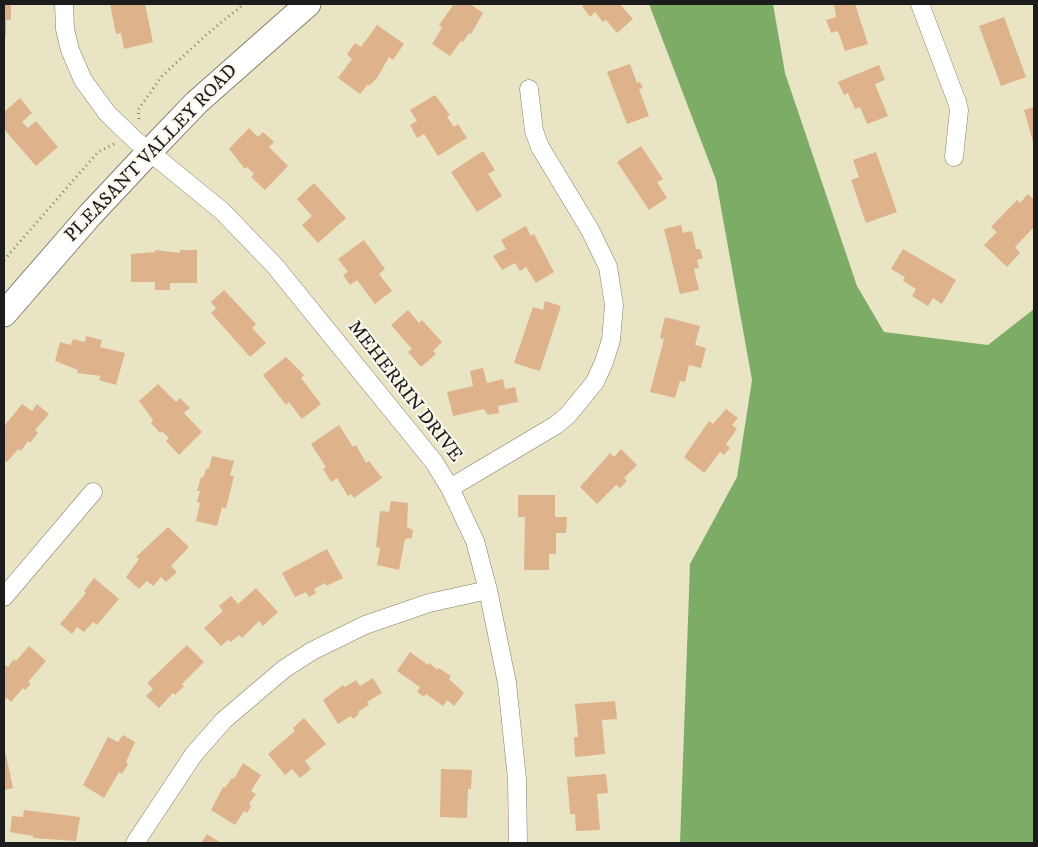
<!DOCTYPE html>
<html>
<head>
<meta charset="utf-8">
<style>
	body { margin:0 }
	#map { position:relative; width:1038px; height:847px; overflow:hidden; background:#e9e4c4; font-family:"IM FELL DW Pica",serif }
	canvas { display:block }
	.frame { position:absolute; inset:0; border:5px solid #1c1c1c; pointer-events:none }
</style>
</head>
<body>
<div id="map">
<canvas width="1038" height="847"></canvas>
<div class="frame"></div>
</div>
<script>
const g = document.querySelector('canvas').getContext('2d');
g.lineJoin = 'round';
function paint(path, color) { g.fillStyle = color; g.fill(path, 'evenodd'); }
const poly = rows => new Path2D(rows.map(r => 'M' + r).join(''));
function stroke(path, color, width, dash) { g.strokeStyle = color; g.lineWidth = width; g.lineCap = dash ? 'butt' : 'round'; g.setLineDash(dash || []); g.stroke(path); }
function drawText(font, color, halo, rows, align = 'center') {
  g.font = font + ' "IM FELL DW Pica",serif'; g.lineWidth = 4.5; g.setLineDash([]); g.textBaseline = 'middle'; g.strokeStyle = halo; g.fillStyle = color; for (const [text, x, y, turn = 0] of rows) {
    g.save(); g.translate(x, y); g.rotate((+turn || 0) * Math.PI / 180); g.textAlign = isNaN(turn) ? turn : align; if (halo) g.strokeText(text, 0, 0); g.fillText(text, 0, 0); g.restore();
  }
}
paint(poly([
	[649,4,773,4,785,73,857,286,884,332,988,345,1034,309,1034,843,680,843,690,564,737,477,752,380,716,180]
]), '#7dac66');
paint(poly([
	[4,4,11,4,11,20,6,20,6,37,4,37],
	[110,4,145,4,153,42,124,49,121,33,116,34],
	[454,4,470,4,483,13,471,34,469,33,463,42,461,41,450,56,432,44,442,28,439,25],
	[585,4,620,4,633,19,617,33,606,20,603,22,595,12,590,17,582,6],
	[834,4,855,4,868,44,845,51,838,31,831,33,826,20,836,17],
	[1004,17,1026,77,1001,86,979,26],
	[377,25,404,44,393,60,389,57,377,78,369,86,368,84,360,94,338,78,352,59,347,54,355,43,361,47],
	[630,64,637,83,640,82,643,88,639,89,649,116,627,124,607,72],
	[879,65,885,80,875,84,888,116,867,124,860,107,855,109,848,93,844,95,838,82],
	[435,95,450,115,447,117,454,127,458,124,467,138,438,156,424,134,417,138,410,125,417,121,410,110],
	[20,98,32,113,22,122,28,128,36,121,58,147,36,166,4,129,4,112],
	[1034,107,1034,145,1024,110],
	[249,128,258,137,263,132,274,142,269,147,288,166,265,190,251,177,254,174,247,167,245,169,229,149],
	[641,146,663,179,657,182,667,198,649,210,617,162],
	[483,151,495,170,488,174,502,196,477,212,451,172],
	[876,152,897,212,866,223,851,180,859,177,853,160],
	[314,183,346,218,318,243,302,225,312,216,297,199],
	[1028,194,1034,200,1034,227,1015,247,1020,253,1007,267,984,245,997,232,991,227,1017,200,1020,203],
	[681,225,683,233,692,231,696,249,700,249,703,258,697,260,699,268,694,269,699,290,680,294,664,229],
	[526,226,531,236,534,234,554,272,536,283,526,267,520,271,515,263,502,270,493,256,506,249,501,240],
	[364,240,385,269,379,274,392,291,375,304,357,280,350,285,343,275,348,272,338,259],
	[903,249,956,280,942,304,933,298,928,306,912,296,916,289,903,281,905,277,891,269],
	[155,250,180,253,180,250,197,250,197,283,170,283,170,290,155,290,155,282,131,282,131,254,155,252],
	[224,290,256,324,252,328,266,343,250,357,211,313,216,308,211,302],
	[545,301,561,306,540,371,514,363,533,307,543,310],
	[408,310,419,323,422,320,442,342,433,351,436,354,421,367,408,352,412,349,391,325],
	[665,317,700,326,695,345,706,348,701,368,689,365,685,382,680,381,675,398,650,392,664,339,660,338],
	[86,336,102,340,100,347,125,353,116,385,99,380,101,376,77,373,78,370,55,361,60,342,71,345,73,339,85,342],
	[286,357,304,375,301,378,321,404,302,419,289,402,286,405,263,375],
	[483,368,487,383,503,379,505,389,515,387,518,402,498,406,499,413,488,415,484,409,453,416,447,392,473,386,470,371],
	[158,384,176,402,180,398,190,408,184,413,202,432,179,455,166,441,169,438,162,431,160,433,151,423,153,420,139,401],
	[22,404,32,411,37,404,49,414,35,430,38,433,30,443,28,441,21,451,18,449,7,462,4,460,4,426],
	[726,409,738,418,732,425,737,429,726,444,730,448,724,455,720,452,704,473,684,457,709,421,713,424],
	[339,425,353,447,356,445,366,463,369,461,382,478,354,498,351,494,348,496,337,478,331,482,323,469,326,467,311,444],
	[621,449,637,465,624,478,627,481,620,488,616,485,597,504,580,487,610,453,614,457],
	[212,456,234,461,230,475,234,476,226,509,222,507,217,526,196,521,200,503,197,502,200,491,197,491,201,477,203,478,206,469,209,468],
	[518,495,555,495,555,517,567,517,566,533,556,533,556,554,549,554,549,570,524,570,525,517,518,517],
	[391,501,408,503,407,527,413,530,412,538,405,539,399,570,377,565,380,548,376,547,380,511,389,512],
	[168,527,189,547,171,566,177,572,166,582,161,577,153,586,147,581,139,589,126,577,139,559,136,557],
	[327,549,343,578,326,586,325,583,314,589,316,593,309,597,306,592,295,597,282,573],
	[94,578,119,599,97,625,93,622,84,632,77,627,72,634,60,624,86,593,84,591],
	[256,588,278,612,263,626,259,621,242,638,239,635,231,642,228,640,221,646,204,628,223,611,219,606,231,596,238,604],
	[187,645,204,662,182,684,184,686,175,695,173,693,159,708,146,696,153,689,147,683],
	[29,646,46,661,28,682,31,684,25,690,23,688,11,702,7,698,4,701,4,667,5,665,8,667,14,659,16,661],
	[410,652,428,665,429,663,438,670,439,668,451,676,449,679,464,693,454,706,447,700,443,706,426,694,424,697,417,692,420,687,397,671],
	[373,678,382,693,367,702,369,705,358,712,359,714,353,719,351,716,338,724,323,700,343,685,345,687,356,680,360,686],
	[615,701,617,719,602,720,605,754,575,757,574,737,578,737,575,704],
	[304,718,326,744,305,761,311,769,300,778,292,769,285,775,268,754,295,731,293,728],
	[123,735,135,742,126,762,128,764,122,774,119,772,104,798,83,785,108,737,118,742],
	[4,746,13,788,4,790],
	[243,763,261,775,251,791,256,794,249,804,251,806,247,813,244,811,235,825,211,810,223,787,225,788,232,778,234,779],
	[441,769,472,770,471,789,468,789,467,818,440,817],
	[606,774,608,793,597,794,600,830,576,831,575,814,570,814,567,777],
	[24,810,80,817,76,841,33,838,33,836,10,832,12,816,23,817],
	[207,834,221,843,201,843]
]), '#deb38c');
const street = poly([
	[64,4,65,29,70,50,83,80,107,113,135,140,222,211,275,266,434,462,450,488,475,541,488,590,507,683,517,779,518,843],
	[920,4,957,102,959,110,954,157],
	[450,488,556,425,568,415,595,382,604,362,611,340,614,305,608,267,590,230,540,147,534,131,529,89],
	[4,597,93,492],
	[135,843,194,754,224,720,284,669,312,651,365,625,429,603,488,590]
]);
const secondary = poly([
	[4,314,90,215,150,151,196,103,308,4]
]);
stroke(street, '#828070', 19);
stroke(secondary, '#828070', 27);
stroke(poly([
	[139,119,138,110,162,76,206,35,244,4],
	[4,260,98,152,114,144]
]), '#828070', 3, [1, 4]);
stroke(street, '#fff', 18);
stroke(secondary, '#fff', 25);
drawText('19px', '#1c1c1c', '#fbf7ec', [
	["PLEASANT VALLEY ROAD",152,154,-46],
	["MEHERRIN DRIVE",404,392,52]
]);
</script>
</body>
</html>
